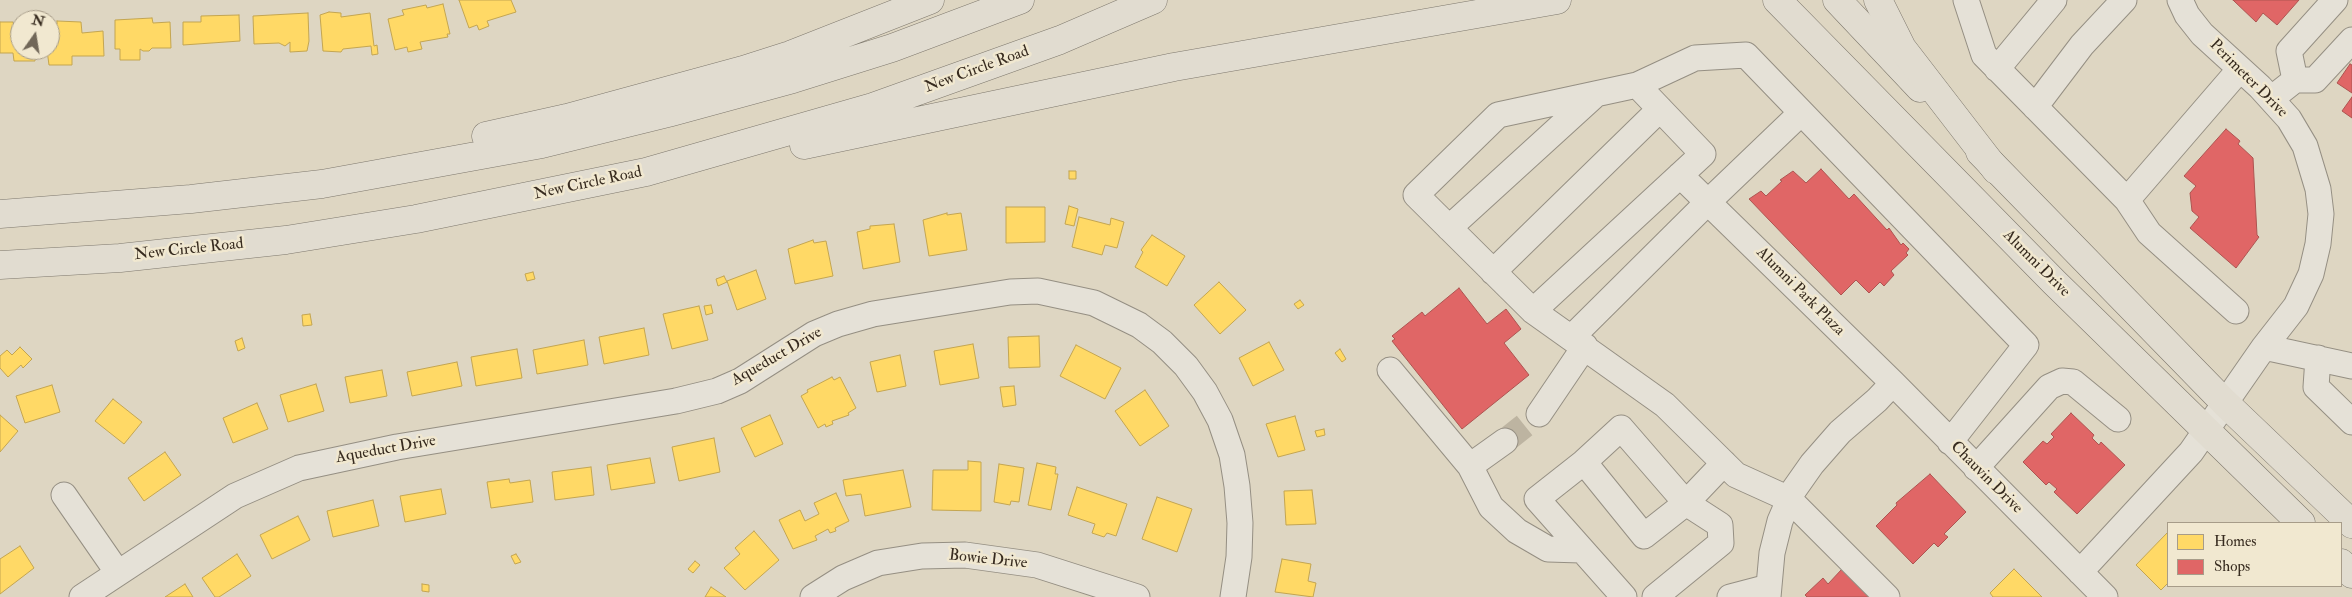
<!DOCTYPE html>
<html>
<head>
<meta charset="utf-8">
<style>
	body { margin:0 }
	#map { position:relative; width:2352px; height:597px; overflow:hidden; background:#ded6c2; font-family:"IM FELL Double Pica",serif }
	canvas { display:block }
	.legend { position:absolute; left:2167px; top:522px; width:175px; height:65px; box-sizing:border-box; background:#f1e8d0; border:1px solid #a79c89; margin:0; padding:6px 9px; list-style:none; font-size:15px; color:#372b1f }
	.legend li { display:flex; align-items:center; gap:10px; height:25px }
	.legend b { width:25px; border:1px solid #a79c89 }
	.north { position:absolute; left:10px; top:10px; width:50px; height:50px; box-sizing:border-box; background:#f1e8d0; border:1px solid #a79c89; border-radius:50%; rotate:13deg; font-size:14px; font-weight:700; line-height:20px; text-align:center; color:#372b1f }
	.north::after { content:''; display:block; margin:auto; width:18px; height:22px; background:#716758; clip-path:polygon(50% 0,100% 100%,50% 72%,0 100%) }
</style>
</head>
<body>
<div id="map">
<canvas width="2352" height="597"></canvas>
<ul class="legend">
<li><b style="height:14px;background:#ffd966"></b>Homes</li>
<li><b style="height:14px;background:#e06666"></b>Shops</li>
</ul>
<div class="north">N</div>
</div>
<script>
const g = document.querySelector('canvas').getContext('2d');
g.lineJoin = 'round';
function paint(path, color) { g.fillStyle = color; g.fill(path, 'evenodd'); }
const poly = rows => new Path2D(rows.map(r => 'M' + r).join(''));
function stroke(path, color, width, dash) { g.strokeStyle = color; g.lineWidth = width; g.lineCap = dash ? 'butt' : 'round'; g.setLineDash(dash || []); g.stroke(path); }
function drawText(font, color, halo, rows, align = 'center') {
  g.font = font + ' "IM FELL Double Pica",serif'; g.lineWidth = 5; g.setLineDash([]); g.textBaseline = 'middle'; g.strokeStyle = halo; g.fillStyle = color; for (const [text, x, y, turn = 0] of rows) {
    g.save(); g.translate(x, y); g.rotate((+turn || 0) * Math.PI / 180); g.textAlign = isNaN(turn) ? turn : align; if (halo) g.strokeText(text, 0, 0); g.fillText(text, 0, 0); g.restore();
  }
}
const homes = poly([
	[459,0,511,0,516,12,487,21,489,26,479,30,477,25,469,28,459,0],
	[443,4,450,34,447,34,448,37,420,42,422,49,408,52,407,47,395,50,388,19,404,15,402,10,426,5,427,8,443,4],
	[329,12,341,13,341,17,370,13,374,46,377,45,378,54,372,55,371,46,343,49,341,52,323,51,320,15,329,12],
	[308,13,309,41,307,51,290,52,290,42,285,46,279,43,254,44,253,16,308,13],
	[239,15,240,41,183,45,183,22,201,22,201,16,239,15],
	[152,18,153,23,170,22,171,48,152,48,149,51,143,51,140,49,140,60,120,60,120,49,115,49,115,20,152,18],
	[57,21,81,22,82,33,103,31,104,56,72,56,72,65,49,65,47,50,50,50,50,24,57,24,57,21],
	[0,22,13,22,14,26,20,26,20,50,34,50,35,61,14,61,13,53,0,53,0,22],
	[1069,171,1076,171,1076,179,1069,179,1069,171],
	[1069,206,1078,209,1074,226,1065,224,1069,206],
	[1006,207,1045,207,1045,242,1006,243,1006,207],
	[947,213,947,215,961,213,967,250,929,256,923,220,947,213],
	[1079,217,1110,225,1111,218,1124,222,1117,248,1105,245,1102,255,1072,247,1079,217],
	[894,224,900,262,863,269,857,232,870,229,870,226,894,224],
	[1152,235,1185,256,1167,286,1135,267,1143,252,1141,250,1152,235],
	[813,240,814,243,826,241,833,276,795,284,788,249,813,240],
	[756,270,766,299,737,310,727,281,756,270],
	[533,272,535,279,527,281,525,274,533,272],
	[724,276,727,282,718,286,716,279,724,276],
	[1219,282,1246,310,1220,334,1194,305,1219,282],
	[1300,300,1304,305,1298,309,1294,304,1300,300],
	[711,305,713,313,706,315,704,306,711,305],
	[699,306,708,340,672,349,663,314,699,306],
	[310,314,312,325,303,326,302,315,310,314],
	[644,328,649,355,604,364,599,337,644,328],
	[1039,336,1040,367,1009,368,1008,337,1039,336],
	[242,338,245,348,238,351,235,341,242,338],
	[584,340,588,365,537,374,533,350,584,340],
	[1269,342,1284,370,1253,386,1239,358,1269,342],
	[973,344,979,378,940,385,934,351,973,344],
	[1076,345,1121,368,1105,399,1060,376,1076,345],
	[20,347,32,359,23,368,21,365,8,377,0,368,0,356,7,350,12,355,20,347],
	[517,349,522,378,476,386,471,357,517,349],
	[1340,349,1346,359,1342,362,1335,353,1340,349],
	[900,355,906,386,877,392,870,362,900,355],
	[457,362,462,386,412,396,407,372,457,362],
	[382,370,387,396,350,403,345,377,382,370],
	[832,377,834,380,840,377,856,408,848,413,849,415,832,421,833,424,826,427,825,424,818,428,801,396,808,392,807,390,832,377],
	[316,384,324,411,288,422,280,395,316,384],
	[52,385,60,412,25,423,16,396,52,385],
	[1014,386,1016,405,1003,407,1000,387,1014,386],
	[1145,390,1169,426,1140,446,1115,411,1145,390],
	[113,399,142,422,124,444,95,421,113,399],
	[257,403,268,429,233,443,223,418,257,403],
	[0,415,18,431,0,452,0,415],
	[770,415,783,444,755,457,741,428,770,415],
	[1295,416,1305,450,1278,457,1266,424,1295,416],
	[1324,429,1325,435,1317,437,1315,431,1324,429],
	[714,438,720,472,679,481,672,447,714,438],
	[165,452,181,475,144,501,128,478,165,452],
	[650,458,655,483,611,490,607,465,650,458],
	[968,461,981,462,981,511,932,510,933,470,968,470,968,461],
	[1037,463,1056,467,1055,474,1058,474,1051,510,1028,505,1037,463],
	[999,464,1024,468,1019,502,1011,501,1010,505,994,502,999,464],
	[591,467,594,495,555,500,552,472,591,467],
	[903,470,911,507,865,516,861,494,846,496,843,480,903,470],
	[509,479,510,483,530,480,533,502,491,508,487,482,509,479],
	[1077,487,1127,504,1116,536,1107,533,1104,537,1092,533,1095,524,1068,515,1077,487],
	[441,489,446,514,405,522,400,496,441,489],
	[1312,490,1316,524,1286,525,1284,491,1312,490],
	[836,493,849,521,835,528,836,531,830,533,828,529,815,536,817,540,793,549,779,520,800,510,805,521,819,514,814,503,836,493],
	[1157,497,1192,509,1177,552,1142,539,1157,497],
	[373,500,379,526,333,537,327,511,373,500],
	[298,516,310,540,272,559,260,535,298,516],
	[754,531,779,560,745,590,724,568,740,554,735,548,754,531],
	[2168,532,2168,583,2161,590,2136,565,2168,532],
	[20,546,34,568,0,594,0,559,20,546],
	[237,554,251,576,219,597,215,597,202,578,237,554],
	[516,554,521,562,515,564,511,556,516,554],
	[1282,559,1311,564,1308,581,1316,583,1313,597,1275,592,1282,559],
	[695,561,700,565,693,573,688,569,695,561],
	[2014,569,2042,597,1993,597,1990,593,2014,569],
	[185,584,193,597,165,597,185,584],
	[422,584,429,585,429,592,422,591,422,584],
	[711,587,726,597,705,597,711,587]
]);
paint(homes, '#ffd966');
stroke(homes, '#c3a551', 1);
const shops = poly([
	[2233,0,2299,0,2277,25,2263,13,2256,22,2233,0],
	[2350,64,2352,65,2352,93,2337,83,2350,64],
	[2352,97,2352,118,2342,111,2352,97],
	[2226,129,2240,141,2238,144,2253,158,2257,235,2259,237,2236,268,2190,228,2199,217,2192,211,2190,193,2196,186,2184,176,2226,129],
	[1821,169,1849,199,1854,194,1887,230,1889,228,1901,245,1903,243,1909,249,1906,253,1908,255,1891,271,1894,275,1884,286,1880,282,1869,293,1856,280,1841,295,1749,199,1761,191,1766,196,1782,181,1780,180,1793,171,1806,183,1821,169],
	[1459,288,1487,324,1506,309,1521,329,1504,343,1529,375,1462,429,1392,341,1395,339,1392,336,1422,312,1425,316,1459,288],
	[2071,413,2094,435,2092,438,2099,445,2101,442,2125,465,2077,514,2054,492,2057,489,2049,482,2046,485,2023,462,2043,441,2047,444,2054,437,2051,434,2071,413],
	[1930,474,1966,512,1944,534,1948,537,1938,547,1934,543,1913,564,1876,526,1897,505,1896,503,1930,474],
	[1842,569,1870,597,1807,597,1805,595,1823,578,1828,584,1842,569]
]);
paint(shops, '#e06666');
stroke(shops, '#ad5451', 1);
stroke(poly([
	[1505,441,1539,414]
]), '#bdb4a1', 25, [25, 12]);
const minor = poly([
	[1966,0,1984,55,2127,200,2240,69],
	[1997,69,2054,0],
	[2295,80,2289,51,2335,0],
	[2271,99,2295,80,2315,80,2352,40],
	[2035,107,2082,45,2124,0],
	[1680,175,1893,383,2105,597],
	[2127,200,2149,233,2236,311],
	[1449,228,1595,95],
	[1493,272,1660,109],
	[1533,311,1703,154,1637,85],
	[1571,338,1708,202,1801,113],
	[2264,347,2352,366],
	[2318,358,2316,387,2352,422],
	[1390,370,1470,466,1491,507,1517,531,1548,549,1581,550],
	[1539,414,1585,346],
	[1584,462,1621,428,1686,503,1720,525,1721,543,1655,597],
	[1470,466,1505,441],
	[1976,468,2049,387,2062,381,2073,382,2118,419],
	[64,495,118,573],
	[2080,572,2191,452,2264,347,2296,306,2311,274,2318,244,2321,214,2318,189,2305,146,2289,119,2260,87,2202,34,2187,15,2180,0],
	[82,597,235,496,299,468,397,447,676,401,717,391,740,381,814,334,838,324,873,314,1010,292,1038,291,1094,303,1139,325,1162,342,1186,366,1205,392,1220,420,1232,455,1237,486,1240,523,1239,557,1233,597],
	[813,597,843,578,878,563,922,556,965,555,1037,565,1137,597],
	[1624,597,1537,499,1584,462,1644,536,1686,503,1724,463],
	[1730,597,1768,587],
	[1768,597,1772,553,1780,521,1793,491,1812,464,1840,432,1877,400,1893,383],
	[1887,597,1789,499,1736,475,1665,405,1533,311,1416,195,1498,115,1637,85,1695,58,1746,55,2026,345,1950,442]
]);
const major = poly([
	[1777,0,2054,282,2301,523],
	[1837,0,1920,88],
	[1980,152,2225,403,2352,524],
	[2341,563,2352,574]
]);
const highway = poly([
	[1878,0,1902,48,1996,170],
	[486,136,567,118,743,70,790,55,930,0],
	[804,145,1174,67,1557,0],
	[0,214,191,199,322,184,542,144,668,113,793,79,892,48,1020,0],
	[0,265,120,258,286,240,416,219,646,172,873,107,1060,40,1153,0]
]);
stroke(minor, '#958f83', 27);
stroke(major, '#7e786d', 29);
stroke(highway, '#7e786d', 29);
stroke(minor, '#e5e1d7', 25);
stroke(major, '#e1dcd0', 28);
stroke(highway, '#e1dcd0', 28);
drawText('16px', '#372b1f', '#f1e8d0', [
	["New Circle Road",977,70,-20],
	["Perimeter Drive",2248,79,45],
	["New Circle Road",588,184,-12],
	["New Circle Road",189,250,-6],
	["Alumni Drive",2036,264,45],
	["Alumni Park Plaza",1800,292,45],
	["Aqueduct Drive",777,357,-30],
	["Aqueduct Drive",386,450,-10],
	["Chauvin Drive",1986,478,45],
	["Bowie Drive",988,560,6]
]);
</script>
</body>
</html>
